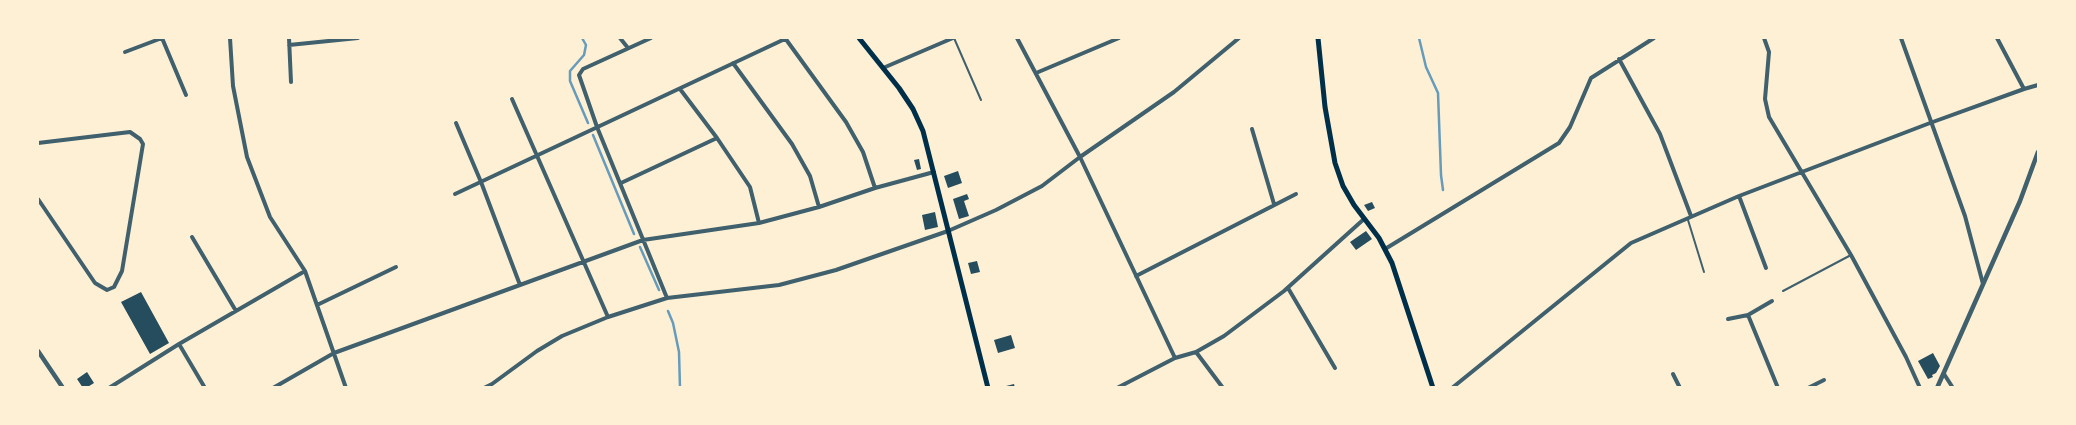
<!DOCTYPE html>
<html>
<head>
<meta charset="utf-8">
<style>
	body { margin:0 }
	#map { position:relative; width:2076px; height:425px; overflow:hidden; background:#fdf0d5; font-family:Signika,sans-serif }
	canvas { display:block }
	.frame { position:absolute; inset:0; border:39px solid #fdf0d5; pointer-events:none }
</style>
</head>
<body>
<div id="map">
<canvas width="2076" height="425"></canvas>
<div class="frame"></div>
</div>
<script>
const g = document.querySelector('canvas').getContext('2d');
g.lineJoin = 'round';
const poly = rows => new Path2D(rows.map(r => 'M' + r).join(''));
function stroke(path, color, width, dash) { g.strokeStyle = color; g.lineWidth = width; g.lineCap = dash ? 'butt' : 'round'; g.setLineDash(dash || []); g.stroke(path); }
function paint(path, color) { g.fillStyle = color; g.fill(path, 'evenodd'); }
stroke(poly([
	[582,38,586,45,584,55,570,71,570,81,588,123],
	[1419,38,1426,67,1438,93,1441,175,1443,190],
	[593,135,634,234],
	[640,247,659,290],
	[668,311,673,323,679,352,680,388]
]), '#669bbc', 2.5);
paint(poly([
	[919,159,921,169,917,170,914,160],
	[958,171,962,183,948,188,944,176],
	[967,194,969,199,964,201,969,216,959,219,953,199],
	[1372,202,1375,208,1368,211,1364,205],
	[935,212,938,227,925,230,922,215],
	[1366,231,1372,239,1356,250,1350,242],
	[977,261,980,272,971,274,968,263],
	[141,292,169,343,150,354,121,302],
	[1011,335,1015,348,998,353,994,340],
	[1933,353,1940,366,1936,373,1932,375,1933,377,1928,379,1918,361],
	[87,372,94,383,86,388,83,388,77,379],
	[1014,384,1015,388,1002,388,1002,387]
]), '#264d5e');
stroke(poly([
	[954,38,981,100],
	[1688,220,1704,272],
	[1783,291,1851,255]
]), '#3f606c', 2);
stroke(poly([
	[162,38,186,95],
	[230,38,233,86,247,157,270,217,305,271,346,388],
	[289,38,291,82],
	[620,38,628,48],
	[651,38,583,69,579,75,597,127,667,298],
	[785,38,846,122,863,152,875,188],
	[1017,38,1080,157,1175,358],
	[1764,38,1769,52,1765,99,1769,117,1851,255,1906,357,1920,388],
	[1901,38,1965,216,1983,284],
	[1997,38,2024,89],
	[289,45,358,38],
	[125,52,162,38],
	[1619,59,1660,134,1691,216],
	[733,63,792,144,810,176,819,207],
	[883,68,953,38],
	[1036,73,1119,38],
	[680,89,717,138,750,187,759,223],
	[512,99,608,317],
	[456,123,481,182,520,285],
	[1252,129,1274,204],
	[38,143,130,132,140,139,143,144,122,271,114,287,107,290,95,283,38,199],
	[621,183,717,138],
	[455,194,787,38],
	[1739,196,1766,268],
	[192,237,236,311],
	[1385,249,1559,143,1570,127,1591,78,1654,38],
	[1136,276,1296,194],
	[1288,288,1335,368],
	[317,305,396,267],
	[1748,315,1778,388],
	[1728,319,1748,315,1772,301],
	[179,344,205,388],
	[1196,352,1223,388],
	[1673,374,1680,388],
	[1944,374,1953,388],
	[109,388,179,344,305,271],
	[273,388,334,353,643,240,759,223,819,207,875,188,934,172],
	[484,388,492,384,537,351,562,336,608,317,667,298,779,285,836,270,948,231,996,210,1042,186,1080,157,1174,92,1239,38],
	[1117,388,1175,358,1196,352,1224,336,1284,291,1364,219],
	[1452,388,1631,243,1739,196,1930,123,2024,89,2038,85],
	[1808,388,1824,380]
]), '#3f606c', 4);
stroke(poly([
	[38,351,63,388],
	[1937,388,2020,201,2038,152]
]), '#3f606c', 4.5);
stroke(poly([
	[859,38,899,88,913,109,923,131,988,388],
	[1318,38,1325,107,1335,163,1343,186,1354,205,1379,238,1392,263,1433,388]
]), '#003049', 5);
</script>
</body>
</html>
